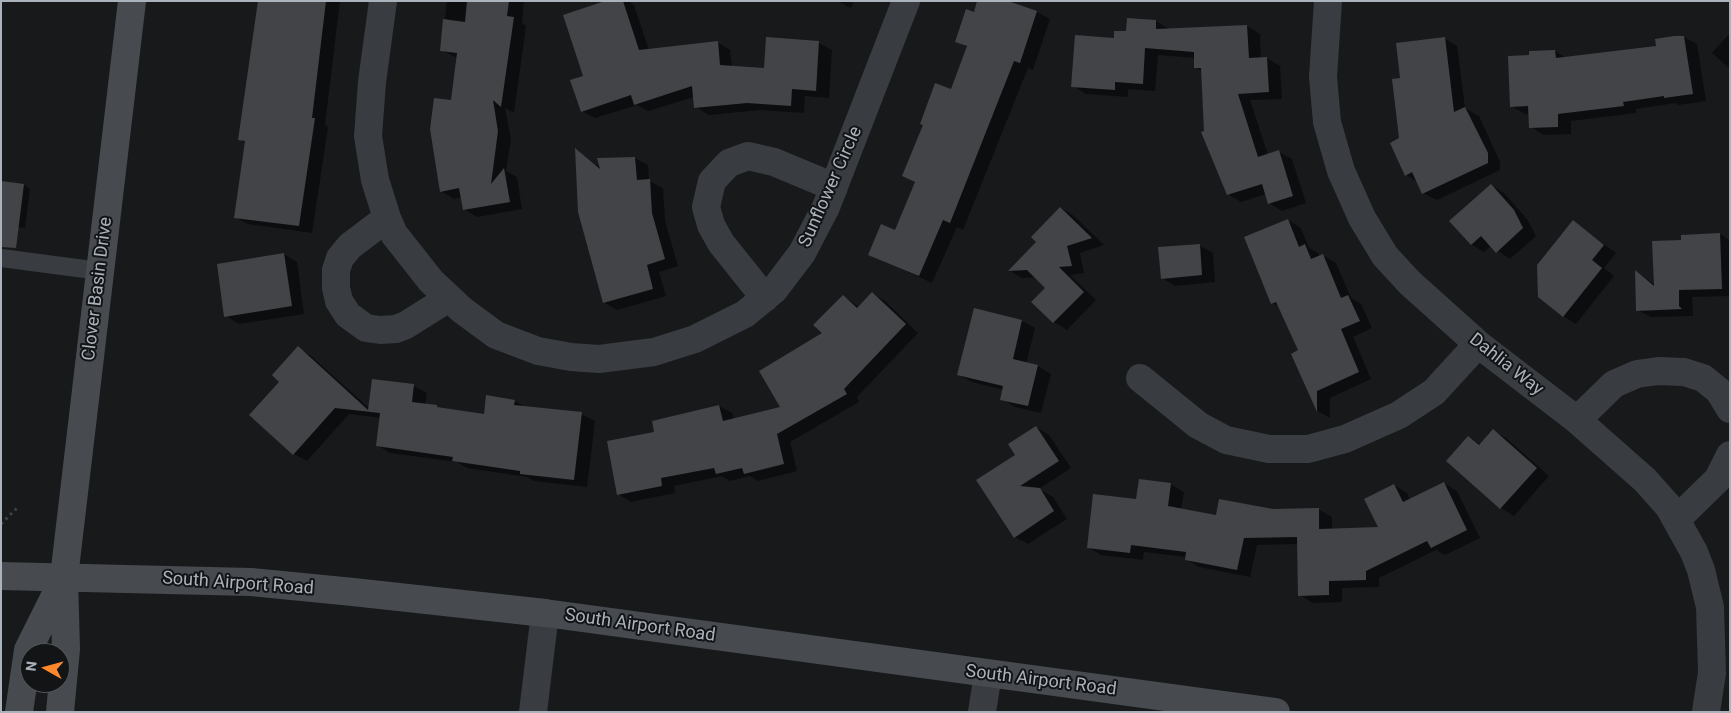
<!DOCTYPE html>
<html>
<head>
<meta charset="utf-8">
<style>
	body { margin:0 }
	#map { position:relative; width:1731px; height:713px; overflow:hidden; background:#18191b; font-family:Roboto,sans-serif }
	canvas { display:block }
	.frame { position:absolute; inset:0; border:2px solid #aab3bb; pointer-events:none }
	.north { position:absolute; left:20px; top:643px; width:50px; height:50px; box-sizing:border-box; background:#131416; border:1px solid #4f5458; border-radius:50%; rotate:277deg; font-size:14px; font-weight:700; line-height:20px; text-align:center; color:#aab3bb }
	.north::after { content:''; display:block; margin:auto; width:18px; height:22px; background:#ff882c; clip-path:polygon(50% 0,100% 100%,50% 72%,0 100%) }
</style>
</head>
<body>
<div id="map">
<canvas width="1731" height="713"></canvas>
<div class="frame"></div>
<div class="north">N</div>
</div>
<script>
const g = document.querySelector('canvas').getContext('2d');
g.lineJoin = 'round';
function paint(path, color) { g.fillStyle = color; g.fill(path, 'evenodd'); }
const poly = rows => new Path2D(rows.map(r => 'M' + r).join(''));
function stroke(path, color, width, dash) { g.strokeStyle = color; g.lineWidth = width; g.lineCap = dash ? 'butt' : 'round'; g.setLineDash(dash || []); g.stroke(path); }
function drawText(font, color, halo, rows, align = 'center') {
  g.font = font + ' Roboto,sans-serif'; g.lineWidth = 4; g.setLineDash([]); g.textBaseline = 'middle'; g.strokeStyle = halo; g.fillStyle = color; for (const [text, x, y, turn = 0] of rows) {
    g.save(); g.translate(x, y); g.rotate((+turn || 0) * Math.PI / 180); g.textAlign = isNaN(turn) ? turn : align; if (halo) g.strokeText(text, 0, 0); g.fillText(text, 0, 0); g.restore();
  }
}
paint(poly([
	[259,1,340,1,325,125,328,127,312,233,248,224,235,217,246,143,239,139],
	[447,1,524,1,522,23,526,26,514,113,505,108,511,139,506,171,517,177,522,209,477,217,464,209,462,197,454,199,441,191,457,58,441,50],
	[609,1,628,1,634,5,649,50,717,42,730,50,732,67,765,69,767,38,819,43,832,50,829,98,805,96,804,113,761,110,709,115,696,107,694,97,648,111,637,105,595,118,582,111,584,77],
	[837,1,854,1,851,8],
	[1004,1,1037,12,1050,19,1033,70,1028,68,963,230,957,227,932,283,870,254,896,232,916,183,903,176,952,91,968,48,957,41,975,14],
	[1156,21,1169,29,1247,26,1260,34,1261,59,1267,58,1280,66,1282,99,1250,100,1268,155,1279,152,1292,159,1306,203,1282,211,1269,203,1266,194,1241,202,1228,194,1206,131,1202,71,1195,67,1195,58,1158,55,1155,91,1128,89,1128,97,1086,94,1073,86,1115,39,1127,32],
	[1730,33,1730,69,1712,53],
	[1684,37,1697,44,1706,101,1679,105,1675,103,1636,109,1636,113,1571,121,1571,134,1544,135,1531,127,1530,114,1525,114,1511,106,1530,56,1555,51,1566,58,1657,47,1656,40],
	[1444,38,1457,46,1465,108,1479,116,1500,162,1500,170,1437,200,1423,193,1418,182,1406,175,1400,139,1402,79],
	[576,150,601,168,598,160,635,158,648,165,649,181,663,188,665,221,678,266,659,272,666,296,617,310,604,302],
	[24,185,30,189,25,228,1,225],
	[1491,185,1504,193,1527,219,1536,236,1510,259,1491,246,1484,252,1471,244],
	[1061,208,1074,216,1104,245,1080,253,1084,273,1070,275,1096,300,1067,330,1054,322,1033,302,1047,287,1036,277,1022,278,1010,271,1038,242],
	[1288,220,1301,228,1309,248,1318,253,1320,257,1323,255,1336,263,1351,298,1361,304,1372,328,1353,337,1371,379,1330,398,1330,418,1318,411,1293,354,1300,351,1280,307,1272,303],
	[1573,222,1616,253,1604,268,1614,276,1576,324,1563,316],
	[1720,234,1730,240,1730,296,1692,297,1693,316,1651,317,1637,310,1636,272,1655,285,1682,242],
	[1199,245,1213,253,1215,282,1175,286,1162,278],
	[284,254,297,262,304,314,239,324,226,316],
	[872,293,885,301,918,333,857,397,859,402,790,442,797,471,758,481,750,476,730,481,722,476,674,486,675,493,631,502,618,494,656,433,719,406,732,413,734,420,782,408,843,296,859,307],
	[975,309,1022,321,1035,328,1026,364,1038,366,1051,374,1041,413,1015,407,1002,399,1004,390,972,382,959,375],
	[298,348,311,356,369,408,373,380,414,386,427,393,425,405,441,409,485,416,487,397,515,401,526,408,581,414,595,421,587,487,534,481,527,477,467,468,457,462,390,453,377,445,381,418,349,414,307,461,294,454,281,382],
	[1036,427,1049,435,1071,468,1039,489,1053,497,1067,519,1028,544,1014,537,1017,455],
	[1493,431,1506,438,1549,476,1514,516,1501,508,1448,461,1469,437,1481,445],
	[1444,483,1457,491,1480,538,1445,555,1436,550,1379,578,1379,587,1342,588,1342,602,1313,603,1300,595,1298,544,1257,545,1250,577,1199,567,1186,559,1186,557,1144,552,1143,560,1101,555,1088,547,1138,501,1170,484,1184,492,1181,509,1217,516,1273,510,1318,509,1332,517,1332,529,1380,528,1394,485,1407,493,1410,500]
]), '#0007');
paint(poly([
	[258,1,326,1,312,118,315,118,299,226,234,218,245,141,238,140],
	[467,1,509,1,507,16,514,17,501,107,493,100,498,131,491,184,504,168,510,202,463,210,459,188,440,192,430,129,434,98,451,100,457,53,440,51,443,19,465,22],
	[605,1,623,1,639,50,718,41,720,65,764,68,766,37,819,41,816,91,792,89,791,106,747,103,694,108,692,86,634,105,631,95,581,112,570,80,583,76,563,15],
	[977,1,1008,1,1037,11,1020,63,1014,61,950,223,943,220,919,276,868,255,881,224,895,230,915,182,902,176,923,125,920,124,935,83,951,89,967,46,955,42,966,9,974,12],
	[1127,18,1156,20,1156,29,1247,25,1249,58,1267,57,1269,92,1238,94,1258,157,1279,150,1293,196,1268,204,1262,184,1227,195,1201,132,1204,131,1201,68,1194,68,1194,52,1145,48,1143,84,1115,82,1115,90,1071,87,1075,35,1114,38,1114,31,1126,31],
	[1674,36,1684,36,1693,94,1664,98,1664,96,1623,102,1624,106,1558,114,1558,127,1529,128,1528,106,1510,107,1508,56,1529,55,1529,51,1555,50,1556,58,1656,46,1655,39],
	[1445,37,1454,112,1465,107,1488,153,1488,163,1422,194,1412,172,1405,176,1390,143,1399,138,1392,79,1400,78,1396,43],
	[575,148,600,169,597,158,635,157,637,180,650,179,652,213,665,259,647,265,653,289,603,303,578,212],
	[1,181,24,184,16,248,1,247],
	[1491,184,1514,210,1523,228,1496,253,1481,236,1471,245,1449,221],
	[1060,207,1092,238,1067,246,1072,266,1059,267,1084,292,1053,323,1031,302,1045,288,1027,270,1008,271,1036,242,1031,237],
	[1288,219,1299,247,1305,244,1311,259,1323,254,1341,298,1348,295,1360,321,1341,329,1359,372,1317,391,1317,412,1291,354,1298,350,1276,302,1271,304,1244,237],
	[1573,220,1604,245,1592,260,1602,268,1563,317,1538,297,1537,265],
	[1720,233,1722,289,1679,290,1679,306,1682,309,1636,311,1635,270,1654,286,1652,241,1681,240,1681,235],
	[1200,244,1202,275,1161,279,1158,247],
	[284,253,292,306,224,317,217,264],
	[872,292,906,324,844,389,847,394,777,434,784,464,744,474,742,468,716,474,714,468,661,478,662,486,617,495,607,441,654,432,652,421,719,405,723,421,780,407,759,371,822,333,813,325,843,295,857,308],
	[974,308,1022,320,1013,359,1038,365,1028,406,1000,400,1003,386,957,375],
	[298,346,368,410,372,379,414,384,412,402,437,405,437,407,484,414,486,395,515,400,514,405,582,412,574,480,520,474,520,471,452,461,453,457,376,446,380,413,335,408,293,455,249,415,279,382,272,375],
	[1036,426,1059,461,1020,486,1040,488,1054,511,1014,538,976,480,1015,455,1008,444],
	[1493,429,1537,468,1500,509,1446,461,1468,436,1479,445],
	[1139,479,1171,483,1168,506,1216,515,1219,499,1273,509,1319,508,1319,529,1378,527,1364,499,1394,484,1403,502,1444,482,1467,530,1431,548,1427,541,1366,571,1366,580,1329,581,1329,595,1298,596,1297,537,1244,538,1237,570,1185,560,1186,552,1131,545,1130,553,1087,548,1093,494,1136,499]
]), '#424448');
stroke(poly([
	[1,524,18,507]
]), '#3f4347', 3, [2.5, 4]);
stroke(poly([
	[1,258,100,271]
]), '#393c40', 18);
stroke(poly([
	[383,1,372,82,368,136,375,180,387,218,394,234,431,281,462,310,496,335,538,351,571,357,599,359,654,352,695,339,745,314,774,290,802,253,826,207,906,1],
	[1328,1,1323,77,1327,122,1341,171,1362,218,1385,256,1410,283,1478,344,1577,420,1645,480,1669,507,1694,552,1701,570,1710,607,1712,673,1706,712],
	[387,218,350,246,340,258,336,270,336,288,339,301,348,315,366,328,380,330,396,329,406,325,449,298],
	[765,298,721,243,711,225,706,207,712,181,729,163,748,156,774,162,834,187],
	[1140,378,1198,425,1226,440,1269,449,1308,449,1345,439,1399,415,1434,392,1478,344],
	[1577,420,1614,384,1637,374,1658,371,1684,372,1703,378,1719,391,1730,409],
	[1677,519,1718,479,1730,455],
	[533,712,545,613],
	[982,712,988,674]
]), '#393c40', 28);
stroke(poly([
	[1,576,251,582,353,592,545,613,1276,712],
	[19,712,28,650,63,580],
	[60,712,66,649,64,577,132,1]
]), '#474b50', 28);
drawText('18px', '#aab3bb', '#131416', [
	["Sunflower Circle",831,187,-66],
	["Clover Basin Drive",98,289,-83],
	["Dahlia Way",1506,365,38],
	["South Airport Road",238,584,4],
	["South Airport Road",640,626,8],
	["South Airport Road",1041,681,7]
]);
</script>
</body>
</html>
